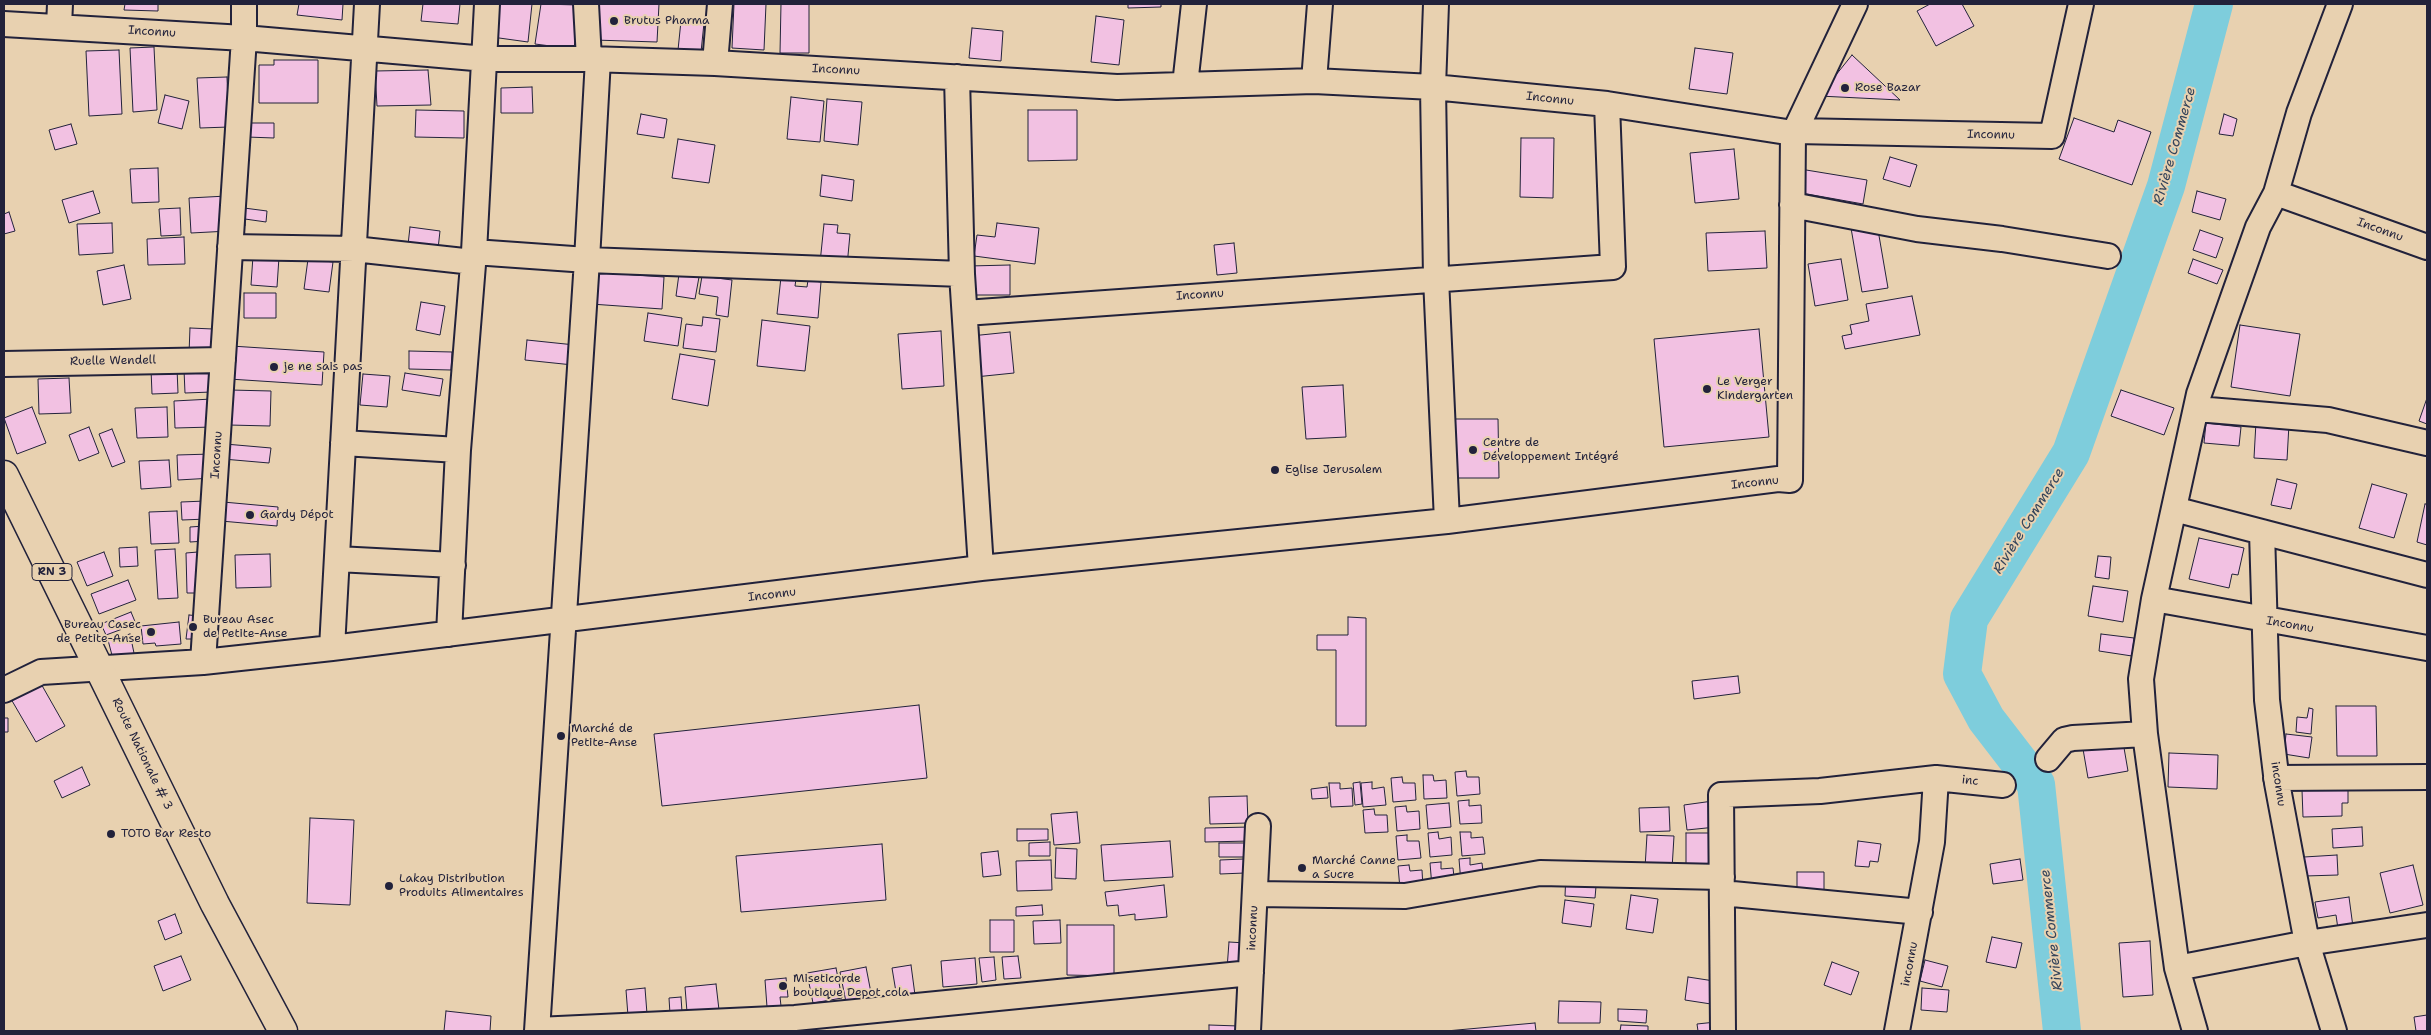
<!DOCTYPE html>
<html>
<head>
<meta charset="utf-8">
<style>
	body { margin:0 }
	#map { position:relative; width:2431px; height:1035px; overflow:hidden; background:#e8d1b0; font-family:"Shantell Sans",sans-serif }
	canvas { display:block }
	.frame { position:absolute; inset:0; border:5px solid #22223b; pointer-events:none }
</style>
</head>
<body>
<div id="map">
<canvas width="2431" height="1035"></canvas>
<div class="frame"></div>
</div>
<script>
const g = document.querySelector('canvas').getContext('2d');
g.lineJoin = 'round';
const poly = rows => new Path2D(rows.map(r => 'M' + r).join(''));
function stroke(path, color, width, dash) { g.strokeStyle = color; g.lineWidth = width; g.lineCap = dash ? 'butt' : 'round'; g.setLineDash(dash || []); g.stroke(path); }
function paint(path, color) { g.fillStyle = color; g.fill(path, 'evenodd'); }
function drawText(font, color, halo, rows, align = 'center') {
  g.font = font + ' "Shantell Sans",sans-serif'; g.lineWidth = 4; g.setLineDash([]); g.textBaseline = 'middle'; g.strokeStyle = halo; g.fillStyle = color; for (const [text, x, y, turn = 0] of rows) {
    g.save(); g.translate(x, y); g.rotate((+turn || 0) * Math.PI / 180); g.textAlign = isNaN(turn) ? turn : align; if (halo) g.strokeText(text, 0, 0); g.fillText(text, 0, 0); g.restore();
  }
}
stroke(poly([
	[2062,1031,2036,784,1986,719,1962,674,1969,619,2071,453,2166,186,2214,4]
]), '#7ecddc', 38);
const building = poly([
	[125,4,158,4,158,11,124,10,125,4],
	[299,4,343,4,342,20,297,15,299,4],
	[423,4,460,4,458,24,421,21,423,4],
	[496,4,532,4,528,42,492,37,496,4],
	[541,4,579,5,574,49,535,44,541,4],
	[595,4,659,4,657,42,594,40,595,4],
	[734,4,766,4,764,50,732,48,734,4],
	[781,4,809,4,809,53,780,53,781,4],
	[1128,4,1161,4,1161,7,1128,8,1128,4],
	[1930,4,1962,4,1974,26,1936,46,1917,11,1930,4],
	[1096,16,1124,20,1119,65,1091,62,1096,16],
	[681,21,704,23,701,52,678,50,681,21],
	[972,28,1003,31,1001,61,969,58,972,28],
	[154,47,157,110,133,112,130,48,154,47],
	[1695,48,1733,53,1727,94,1689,89,1695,48],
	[119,50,122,114,89,116,86,51,119,50],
	[1852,55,1900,100,1819,96,1852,55],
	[274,60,318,60,318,103,259,103,259,65,274,65,274,60],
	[428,70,431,105,377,106,375,71,428,70],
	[227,77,229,127,200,128,197,78,227,77],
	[532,87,533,113,501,113,501,88,532,87],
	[165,95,189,101,182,129,158,123,165,95],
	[791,97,824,101,820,142,787,139,791,97],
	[827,99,862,102,858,145,824,141,827,99],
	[416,110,464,111,464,138,415,137,416,110],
	[1028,110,1077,110,1077,160,1028,161,1028,110],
	[641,114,667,119,664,138,637,134,641,114],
	[2224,114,2237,119,2233,136,2219,134,2224,114],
	[2074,118,2114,132,2118,120,2151,132,2132,185,2059,159,2074,118],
	[248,123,274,123,274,138,247,137,248,123],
	[71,124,77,144,55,150,49,130,71,124],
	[1521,138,1554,138,1553,198,1520,197,1521,138],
	[678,139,715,145,709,183,672,178,678,139],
	[1734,149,1739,199,1695,203,1690,153,1734,149],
	[1890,157,1917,165,1910,187,1883,179,1890,157],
	[158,168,159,202,132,203,130,169,158,168],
	[1800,169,1867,180,1863,204,1796,192,1800,169],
	[822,175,854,180,852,201,820,196,822,175],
	[93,191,100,213,69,223,62,200,93,191],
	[2197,191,2226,199,2220,220,2192,212,2197,191],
	[227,196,229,231,191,233,189,198,227,196],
	[180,208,181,235,161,236,159,209,180,208],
	[244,208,267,211,266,222,245,219,245,226,241,225,244,208],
	[9,212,15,231,4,234,4,214,9,212],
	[112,223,113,253,79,255,77,224,112,223],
	[997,223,1039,228,1035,264,974,256,977,235,995,237,997,223],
	[824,224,838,225,837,233,850,234,847,266,820,263,824,224],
	[1877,224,1888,288,1862,292,1851,228,1877,224],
	[410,227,440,231,438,249,408,245,410,227],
	[2200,230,2223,238,2216,258,2193,250,2200,230],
	[1765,231,1767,268,1708,271,1706,233,1765,231],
	[184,237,185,264,148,265,147,239,184,237],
	[1234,243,1237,273,1217,275,1214,245,1234,243],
	[253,256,279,257,277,287,251,285,253,256],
	[308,259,333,262,329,292,304,289,308,259],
	[1841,259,1848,300,1815,306,1808,264,1841,259],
	[2193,259,2223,270,2217,284,2188,273,2193,259],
	[124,265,131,299,103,305,97,271,124,265],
	[1010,265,1010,295,969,295,969,266,1010,265],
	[593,272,664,277,662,309,591,304,593,272],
	[679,274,699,277,695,299,676,296,679,274],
	[702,276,732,280,728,317,716,315,718,297,699,294,702,276],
	[781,277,796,279,795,286,807,287,808,280,821,282,818,318,777,314,781,277],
	[244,293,276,293,276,318,244,318,244,293],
	[1912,296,1920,335,1845,349,1842,336,1852,334,1850,325,1869,321,1866,304,1912,296],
	[421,302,445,306,440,335,416,330,421,302],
	[648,313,682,318,678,346,644,341,648,313],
	[703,317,720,319,716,352,683,348,686,324,702,326,703,317],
	[762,320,810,326,805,371,757,366,762,320],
	[2240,325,2300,334,2290,396,2231,387,2240,325],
	[190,328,213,329,212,355,189,354,190,328],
	[1759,329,1769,437,1664,447,1654,339,1759,329],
	[941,331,944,386,902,389,898,334,941,331],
	[1010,332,1014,373,975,377,971,336,1010,332],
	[527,340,575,345,573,365,525,360,527,340],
	[231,346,324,352,322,385,229,379,231,346],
	[409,351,452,352,451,370,409,369,409,351],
	[680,354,715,360,708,406,672,399,680,354],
	[177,368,178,393,152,394,151,369,177,368],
	[211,369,212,392,185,393,184,370,211,369],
	[405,373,443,379,440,396,402,390,405,373],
	[363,374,390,376,387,407,360,405,363,374],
	[69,378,71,413,39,414,38,379,69,378],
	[1343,385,1346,437,1306,439,1302,387,1343,385],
	[230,390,271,391,270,426,229,425,230,390],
	[2121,390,2174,408,2164,435,2111,416,2121,390],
	[2427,398,2427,424,2419,421,2427,398],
	[212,399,213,427,175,428,174,401,212,399],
	[32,407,46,443,17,454,4,418,32,407],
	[167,407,168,437,137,438,135,408,167,407],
	[1451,419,1498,419,1499,478,1452,478,1451,419],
	[2256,422,2289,424,2287,460,2254,458,2256,422],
	[2206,423,2241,427,2239,446,2204,443,2206,423],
	[89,427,99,453,79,461,69,435,89,427],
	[112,429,125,462,112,467,99,434,112,429],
	[225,444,271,448,269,463,223,459,225,444],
	[212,454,213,478,178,480,177,455,212,454],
	[169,460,171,487,141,489,139,461,169,460],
	[2277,479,2297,484,2291,509,2271,505,2277,479],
	[2372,484,2407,494,2394,538,2359,528,2372,484],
	[206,501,207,519,182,520,181,502,206,501],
	[223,502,278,507,277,526,221,521,223,502],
	[2425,504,2427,504,2427,545,2417,542,2425,504],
	[177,511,179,543,151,544,149,512,177,511],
	[205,526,206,541,190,542,190,527,205,526],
	[2199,538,2244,548,2238,575,2232,574,2229,588,2189,579,2199,538],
	[137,547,138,566,120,567,119,548,137,547],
	[175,549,178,598,158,599,155,550,175,549],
	[104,552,113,576,87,586,77,562,104,552],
	[198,552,199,593,187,593,186,553,198,552],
	[270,554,271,587,236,588,235,555,270,554],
	[2098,556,2111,557,2109,579,2095,577,2098,556],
	[128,580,136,600,99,614,91,594,128,580],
	[2093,586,2128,591,2123,622,2088,616,2093,586],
	[131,612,136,624,106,635,101,624,131,612],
	[189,615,199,616,197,639,186,639,189,615],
	[1348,617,1366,618,1366,726,1336,726,1336,650,1317,650,1317,635,1348,635,1348,617],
	[179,622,181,644,156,646,155,643,143,644,141,626,179,622],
	[130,634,134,653,113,659,108,640,130,634],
	[2101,634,2134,638,2132,656,2099,651,2101,634],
	[1738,676,1740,693,1694,699,1692,681,1738,676],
	[40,682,65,726,36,742,11,699,40,682],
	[919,705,927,778,662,806,654,734,919,705],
	[2336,706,2376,706,2377,756,2337,756,2336,706],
	[2309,708,2313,709,2311,734,2296,732,2297,717,2307,718,2309,708],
	[4,718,8,718,8,732,4,732,4,718],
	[2286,734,2312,737,2309,758,2284,754,2286,734],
	[2123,742,2128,771,2088,778,2083,749,2123,742],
	[2169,753,2218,755,2217,789,2168,787,2169,753],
	[82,767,90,785,62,798,54,781,82,767],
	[1466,771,1467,777,1479,777,1480,794,1457,796,1455,772,1466,771],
	[1423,775,1433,775,1434,781,1446,780,1447,798,1424,799,1423,775],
	[1402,777,1403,783,1415,783,1416,800,1393,802,1391,778,1402,777],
	[1360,782,1362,804,1355,805,1353,783,1360,782],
	[1372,782,1372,789,1384,787,1386,805,1363,807,1361,783,1372,782],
	[1329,783,1340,783,1340,789,1352,788,1353,806,1331,807,1329,783],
	[1327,787,1328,798,1312,799,1311,789,1327,787],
	[2348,789,2348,803,2342,803,2342,816,2303,817,2302,790,2348,789],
	[1247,796,1248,823,1210,824,1209,797,1247,796],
	[1469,800,1469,806,1481,805,1482,823,1460,824,1458,801,1469,800],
	[1713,801,1716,827,1687,830,1684,805,1713,801],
	[1449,803,1451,827,1428,829,1426,805,1449,803],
	[1406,806,1407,812,1419,811,1420,829,1397,831,1395,807,1406,806],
	[1669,807,1670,831,1640,832,1639,808,1669,807],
	[1374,809,1375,815,1387,815,1388,832,1365,833,1363,810,1374,809],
	[1077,812,1080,843,1054,845,1051,814,1077,812],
	[310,818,354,820,350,905,307,903,310,818],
	[1250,827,1250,841,1205,842,1205,828,1250,827],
	[2362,827,2363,846,2333,848,2332,829,2362,827],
	[1017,829,1048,829,1048,840,1017,841,1017,829],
	[1438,832,1439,839,1451,837,1452,855,1430,857,1428,833,1438,832],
	[1460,832,1471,832,1471,838,1483,837,1485,854,1462,856,1460,832],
	[1686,833,1716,833,1717,869,1686,869,1686,833],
	[1407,835,1407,841,1419,841,1421,858,1398,860,1396,836,1407,835],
	[1647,835,1674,836,1672,869,1645,868,1647,835],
	[1170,841,1173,877,1104,881,1101,845,1170,841],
	[1858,841,1881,844,1878,862,1870,861,1869,867,1855,866,1858,841],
	[1050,842,1050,856,1029,856,1029,843,1050,842],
	[1219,843,1247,843,1247,857,1219,857,1219,843],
	[882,844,886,900,741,912,736,856,882,844],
	[1056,848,1077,849,1076,879,1055,878,1056,848],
	[998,851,1001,875,983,877,981,853,998,851],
	[2337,855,2338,875,2305,876,2304,857,2337,855],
	[1470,858,1470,865,1482,863,1484,881,1461,883,1459,859,1470,858],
	[1244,859,1245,873,1220,874,1220,860,1244,859],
	[2020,859,2023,880,1993,884,1990,864,2020,859],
	[1051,860,1052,890,1017,891,1016,861,1051,860],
	[1441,862,1441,869,1453,868,1455,886,1432,887,1430,863,1441,862],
	[1409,865,1410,871,1422,870,1423,888,1400,889,1398,866,1409,865],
	[2413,865,2423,905,2390,913,2380,873,2413,865],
	[1797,872,1824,872,1824,897,1797,897,1797,872],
	[1566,873,1597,875,1595,898,1565,896,1566,873],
	[1164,885,1167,917,1135,920,1135,914,1119,916,1118,905,1107,906,1105,892,1164,885],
	[1631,895,1658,899,1653,933,1626,929,1631,895],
	[2349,897,2353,927,2338,929,2336,915,2318,918,2315,902,2349,897],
	[1565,900,1594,904,1591,927,1562,923,1565,900],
	[1042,905,1043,915,1016,916,1016,907,1042,905],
	[175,914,182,933,165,940,158,921,175,914],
	[990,920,1014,920,1014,952,990,952,990,920],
	[1060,920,1061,943,1034,944,1033,921,1060,920],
	[1067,925,1114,925,1114,976,1067,975,1067,925],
	[1992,937,2022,943,2016,968,1986,962,1992,937],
	[2150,941,2153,995,2123,997,2119,943,2150,941],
	[1229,942,1246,943,1244,971,1227,969,1229,942],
	[181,956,191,980,163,991,154,966,181,956],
	[1018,956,1021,978,1004,979,1002,957,1018,956],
	[994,957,996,980,982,982,979,958,994,957],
	[975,958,977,984,943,987,941,961,975,958],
	[1925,960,1948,966,1942,987,1920,981,1925,960],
	[1832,962,1859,972,1851,995,1824,985,1832,962],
	[911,965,915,995,897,998,892,968,911,965],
	[866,967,872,998,846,1002,840,972,866,967],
	[836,968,842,998,813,1003,807,973,836,968],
	[1688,977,1714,981,1711,1004,1685,1000,1688,977],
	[786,978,788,997,780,997,781,1006,767,1007,765,980,786,978],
	[716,984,719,1010,687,1012,685,987,716,984],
	[645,988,647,1014,628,1016,626,990,645,988],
	[1922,988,1949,990,1947,1012,1921,1010,1922,988],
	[681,997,682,1012,670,1014,669,998,681,997],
	[1559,1001,1601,1002,1600,1023,1558,1023,1559,1001],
	[1618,1009,1647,1010,1646,1023,1618,1021,1618,1009],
	[446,1011,491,1016,490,1031,444,1031,446,1011],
	[2427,1015,2427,1031,2416,1031,2414,1017,2427,1015],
	[1716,1022,1717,1031,1698,1031,1697,1024,1716,1022],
	[1535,1023,1536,1031,1446,1031,1535,1023],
	[1209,1025,1239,1026,1239,1031,1209,1031,1209,1025],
	[1621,1025,1648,1026,1648,1031,1620,1031,1621,1025]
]);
paint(building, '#f2c1e2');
stroke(building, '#22223b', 1);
const minor = poly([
	[586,4,589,59],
	[1436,4,1433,87,1436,278,1447,521],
	[1855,4,1795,131,2052,136,2081,4],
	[4,24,244,38,486,59,589,59,715,63,1117,87,1314,81,1433,87,1607,104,1793,133],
	[59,26,60,4],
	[715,63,720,4],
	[957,77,962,274,981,568],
	[1314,81,1320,4],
	[1185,85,1194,4],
	[2276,193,2427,247],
	[1792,205,1917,229,2002,239,2108,256],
	[230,247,354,249,473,262],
	[474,252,587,260,962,274],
	[965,313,1613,267,1607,104],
	[4,364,223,360],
	[2197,409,2328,420,2427,443],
	[343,443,458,450],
	[2174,509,2427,575],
	[2262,532,2267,700,2277,783,2307,943,2334,1031],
	[337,559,453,565],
	[2154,599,2427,648],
	[449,634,458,450,474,252,487,4],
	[332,648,367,4],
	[203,662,244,38,244,4],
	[4,690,41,672,203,662,332,648,981,568,1447,521,1778,479,1790,480,1793,133,1795,131],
	[2048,759,2064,740,2073,738,2145,734],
	[2276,778,2427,777],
	[1722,893,1920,912],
	[1255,894,1405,896,1540,873,1722,877],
	[2177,968,2307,943,2427,925],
	[537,1030,795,1018,1251,973],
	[537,1031,587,260,598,59],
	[1248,1031,1258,826],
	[1723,1031,1721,795,1820,791,1936,778,2003,785],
	[1897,1031,1932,842,1936,778],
	[2195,1031,2177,968,2145,734,2141,679,2154,599,2199,394,2258,227,2276,193,2299,113,2340,4]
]);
const primary = poly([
	[4,475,215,904,283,1031]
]);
stroke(minor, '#22223b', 28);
stroke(primary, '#22223b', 31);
stroke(minor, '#e8d1b0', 24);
stroke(primary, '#e8d1b0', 28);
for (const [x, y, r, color] of [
	[614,21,5,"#22223b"],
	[1845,88,5,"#22223b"],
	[274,367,5,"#22223b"],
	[1707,389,5,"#22223b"],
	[1473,450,5,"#22223b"],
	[1275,470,5,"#22223b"],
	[250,515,5,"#22223b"],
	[193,627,5,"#22223b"],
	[151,632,5,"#22223b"],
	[561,736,5,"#22223b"],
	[111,834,5,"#22223b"],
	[1302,868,5,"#22223b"],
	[389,886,5,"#22223b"],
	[783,986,5,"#22223b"]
]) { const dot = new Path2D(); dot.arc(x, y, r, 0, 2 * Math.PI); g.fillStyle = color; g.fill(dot); stroke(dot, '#e8d1b0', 2); }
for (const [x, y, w] of [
	[52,572,40]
]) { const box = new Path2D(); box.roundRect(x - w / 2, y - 8.5, w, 17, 4); g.fillStyle = '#e8d1b0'; g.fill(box); stroke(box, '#22223b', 1); }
drawText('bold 11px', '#22223b', null, [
	["RN 3",52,572]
]);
drawText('12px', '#22223b', '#e8d1b0', [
	["Brutus Pharma",624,21],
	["Rose Bazar",1855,88],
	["je ne sais pas",284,367],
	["Le Verger",1717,382],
	["Kindergarten",1717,396],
	["Centre de",1483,443],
	["Développement Intégré",1483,457],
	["Eglise Jerusalem",1285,470],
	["Gardy Dépot",260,515],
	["Bureau Asec",203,620],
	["de Petite-Anse",203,634],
	["Bureau Casec",141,625,"right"],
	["de Petite-Anse",141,639,"right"],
	["Marché de",571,729],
	["Petite-Anse",571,743],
	["TOTO Bar Resto",121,834],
	["Marché Canne",1312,861],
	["a Sucre",1312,875],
	["Lakay Distribution",399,879],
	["Produits Alimentaires",399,893],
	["Miseticorde",793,979],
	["boutique Depot cola",793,993]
], 'left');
drawText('12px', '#22223b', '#e8d1b0', [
	["Inconnu",152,32,4],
	["Inconnu",836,70,3],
	["Inconnu",1550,99,6],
	["Inconnu",1991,135,1],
	["Inconnu",2380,230,20],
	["Inconnu",1200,295,-4],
	["Ruelle Wendell",113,361,-1],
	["Inconnu",217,455,-86],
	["Inconnu",1755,483,-6],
	["Inconnu",772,595,-7],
	["Inconnu",2290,625,10],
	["Route Nationale # 3",142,754,64],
	["inc",1970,781,6],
	["inconnu",2278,784,81],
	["inconnu",1253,928,-87],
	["inconnu",1910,964,-79]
]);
drawText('italic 14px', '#34445b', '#e8d1b0', [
	["Rivière Commerce",2175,146,-74],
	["Rivière Commerce",2029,521,-58],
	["Rivière Commerce",2052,930,-96]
]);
</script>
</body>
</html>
